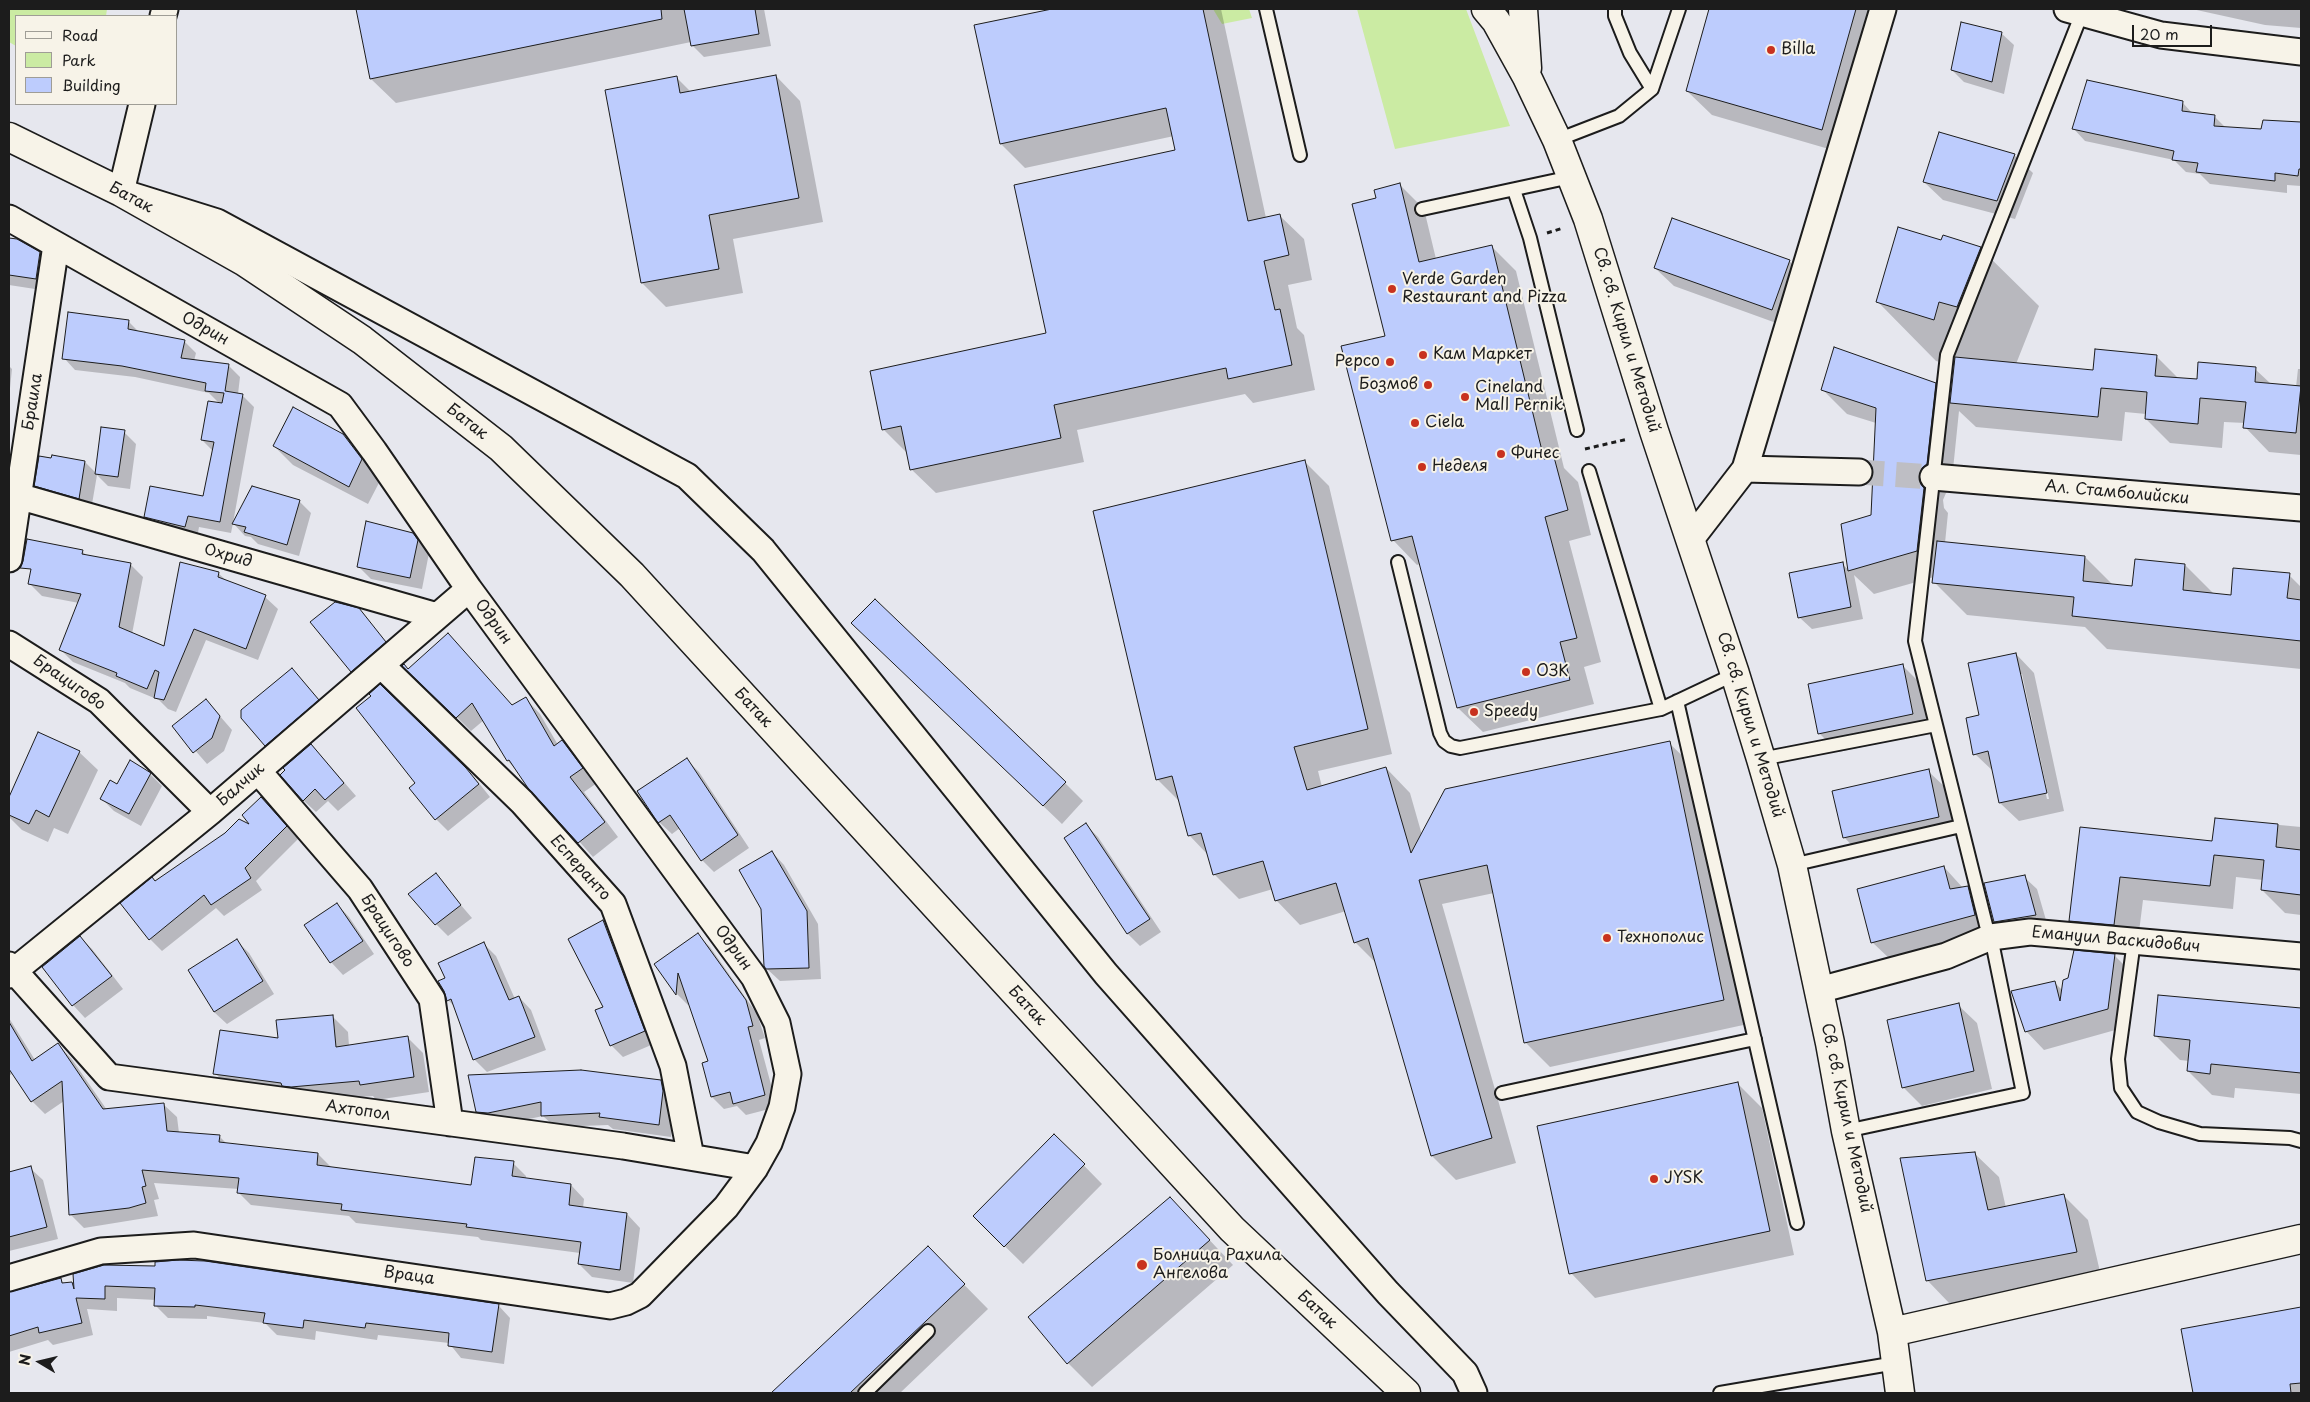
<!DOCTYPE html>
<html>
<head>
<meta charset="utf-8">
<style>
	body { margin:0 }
	#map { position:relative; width:2310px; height:1402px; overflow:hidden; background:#e6e7ee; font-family:"Playpen Sans",sans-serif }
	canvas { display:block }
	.frame { position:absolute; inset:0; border:10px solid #1c1c1c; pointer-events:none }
	.legend { position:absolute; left:15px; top:15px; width:162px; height:90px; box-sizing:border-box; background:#f7f3e8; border:1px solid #9f9d96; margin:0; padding:6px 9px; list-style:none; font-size:15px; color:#1c1c1c }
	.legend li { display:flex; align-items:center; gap:10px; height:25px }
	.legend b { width:25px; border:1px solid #9f9d96 }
	.north { position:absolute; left:15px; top:1337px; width:50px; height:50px; -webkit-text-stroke:4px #f7f3e8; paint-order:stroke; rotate:279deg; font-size:14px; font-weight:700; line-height:20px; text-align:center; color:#1c1c1c }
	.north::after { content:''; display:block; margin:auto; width:18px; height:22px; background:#1c1c1c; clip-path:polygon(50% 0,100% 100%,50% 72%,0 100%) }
	.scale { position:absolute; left:2132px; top:25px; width:80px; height:22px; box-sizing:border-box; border:2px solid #1c1c1c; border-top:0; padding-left:6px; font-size:15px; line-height:18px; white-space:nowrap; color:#1c1c1c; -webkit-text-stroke:4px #f7f3e8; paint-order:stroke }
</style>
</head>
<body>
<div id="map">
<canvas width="2310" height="1402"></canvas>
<div class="frame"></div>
<ul class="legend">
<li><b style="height:6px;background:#f7f3e8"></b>Road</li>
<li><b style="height:14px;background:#cbeba3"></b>Park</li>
<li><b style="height:14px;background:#bdccfd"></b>Building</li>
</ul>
<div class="north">N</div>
<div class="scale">20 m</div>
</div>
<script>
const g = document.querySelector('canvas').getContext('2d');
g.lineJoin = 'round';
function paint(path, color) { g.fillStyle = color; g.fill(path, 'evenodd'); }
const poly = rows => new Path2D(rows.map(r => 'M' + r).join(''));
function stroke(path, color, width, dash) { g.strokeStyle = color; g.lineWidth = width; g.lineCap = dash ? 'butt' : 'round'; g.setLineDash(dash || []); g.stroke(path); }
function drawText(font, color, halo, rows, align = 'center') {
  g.font = font + ' "Playpen Sans",sans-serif'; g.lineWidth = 4; g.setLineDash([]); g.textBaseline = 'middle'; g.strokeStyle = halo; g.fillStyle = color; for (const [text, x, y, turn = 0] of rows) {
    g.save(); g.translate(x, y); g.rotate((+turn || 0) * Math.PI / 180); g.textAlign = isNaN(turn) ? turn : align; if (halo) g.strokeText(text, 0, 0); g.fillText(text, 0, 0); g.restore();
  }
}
paint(poly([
	[9,9,107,9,106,16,16,16,16,46,9,42],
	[1213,9,1249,9,1252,18,1222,24],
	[1357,9,1466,9,1510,126,1395,149]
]), '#cbeba3');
paint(poly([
	[357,9,764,9,771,46,704,57,692,45,691,42,396,103,371,79],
	[1058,9,1221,9,1266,218,1279,215,1304,239,1312,280,1288,285,1297,328,1304,335,1315,390,1253,403,1245,394,1077,430,1084,462,936,493,911,469,909,455,883,429,1047,334,1177,151,1174,136,1025,168,1001,144,976,26],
	[1710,9,1888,9,1846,154,1712,115,1687,91],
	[2192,9,2301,9,2301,28,2265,25],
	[2001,33,2014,45,2004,94,1964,82,1952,70],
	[776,76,800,101,823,222,733,239,743,293,666,307,642,283,677,78,691,92],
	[2182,102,2193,114,2214,116,2226,128,2262,131,2264,121,2301,123,2301,186,2287,185,2287,193,2210,184,2200,174,2186,172,2174,160,2085,141,2073,128],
	[2014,155,2033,173,2015,219,1943,200,1924,182],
	[1400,185,1424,209,1436,259,1491,246,1516,271,1564,468,1578,482,1591,535,1569,541,1601,662,1584,667,1594,704,1483,732,1458,708,1420,564,1417,565,1393,540,1386,337,1377,199],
	[9,239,17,240,40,253,52,266,48,291,9,285],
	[1942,242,1980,248,2039,306,2016,364,2094,371,2156,356,2179,379,2198,381,2255,369,2271,384,2296,387,2298,369,2301,369,2301,455,2269,452,2245,427,2245,423,2224,422,2222,448,2170,443,2146,419,2146,414,2125,412,2122,441,1976,427,1959,411,1951,489,1946,493,1943,500,1944,508,1948,513,1945,543,2085,557,2113,585,2133,588,2185,565,2214,594,2232,596,2289,575,2301,587,2301,669,2107,649,2085,627,1967,615,1934,582,1934,577,1874,594,1854,575,1863,619,1812,629,1799,617,1842,564,1850,571,1842,525,1872,516,1876,423,1847,414,1823,390,1935,384,1951,401,1955,366,1936,361,1878,302],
	[1789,261,1808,279,1790,328,1674,286,1655,268],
	[128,321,140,333,184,341,196,353,194,361,228,365,240,377,238,394,242,395,254,407,233,523,299,501,311,513,299,556,258,544,251,537,245,536,233,523,231,533,199,527,197,538,157,529,145,517,204,497,213,451,202,440,220,404,209,393,135,377,75,370,64,358],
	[9,366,12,369,9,398],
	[124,432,136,444,130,489,108,486,97,475,91,510,48,498,36,485,53,456,85,462,96,473],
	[342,435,362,454,381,479,368,504,293,465,274,446],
	[9,454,22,466,9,513],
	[1305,462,1329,486,1392,754,1318,771,1322,787,1386,768,1410,793,1422,835,1669,743,1694,767,1748,1024,1550,1067,1525,1042,1494,893,1442,904,1516,1163,1456,1180,1432,1156,1377,964,1355,942,1346,911,1300,925,1276,900,1273,889,1239,899,1214,874,1208,855,1190,836,1180,802,1157,779],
	[412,534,429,553,422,589,371,579,359,567],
	[82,551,87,556,131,565,143,577,132,634,165,648,218,573,228,582,265,597,278,609,258,660,206,640,176,712,168,709,159,700,130,688,125,683,73,662,61,650,79,603,42,596,30,584],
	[358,610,397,655,364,683,352,671],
	[448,635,513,706,526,699,540,714,558,745,562,742,577,756,597,783,584,792,618,837,593,857,508,761,484,720,471,731,409,670],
	[871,641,1065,783,1083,801,1062,824],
	[2016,654,2034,673,2064,811,2019,821,2000,803,1994,772,1975,754,1981,716],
	[2020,674,2022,674,2049,799,2047,799],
	[1902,665,1921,684,1931,733,1838,752,1819,733],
	[292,670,330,712,278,757,266,745],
	[380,686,478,782,490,797,448,831,436,819,372,697],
	[206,700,232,730,224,751,207,764,174,726],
	[39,734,79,752,98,770,68,834,54,828,48,842,22,830,9,817,9,800],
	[323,758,356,796,338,811,328,801,316,812,303,800],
	[687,760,699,772,749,848,714,872,702,860,680,828,672,834,659,822],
	[1928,771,1947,789,1957,835,1862,856,1844,837],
	[150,774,162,786,141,826,114,811,102,799,118,786],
	[261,798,298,839,256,881,262,890,224,916,216,908,162,951,150,939,253,828],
	[2216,819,2301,827,2301,915,2285,913,2262,890,2263,880,2236,877,2233,909,2143,900,2137,948,2094,944,2071,921,2081,828,2213,842],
	[1086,825,1098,837,1161,932,1140,946,1128,934,1065,838],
	[772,852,784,865,818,924,821,979,780,981,767,969],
	[1944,867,1963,888,1967,887,1986,906,1993,933,1891,960,1872,942],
	[435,875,472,918,448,936,436,924],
	[2024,877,2037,889,2048,927,2008,934,1995,921],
	[337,904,349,917,374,954,343,975,331,962],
	[603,921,615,933,656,1043,623,1057,611,1045,605,1007],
	[698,935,710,947,757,1014,765,1038,759,1040,777,1107,746,1115,737,1106,724,1109,712,1097,703,1064,710,1062,689,999,688,1005,677,994,656,964],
	[80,937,92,949,123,989,85,1018,73,1005,44,967],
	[237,941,249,953,274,994,227,1024,214,1012],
	[484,944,496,956,515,999,519,997,531,1010,546,1050,487,1072,474,1059,456,1008,448,1000,446,979],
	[2114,955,2133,974,2126,1027,2044,1050,2026,1031,2055,983,2063,991],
	[2159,996,2301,1009,2301,1094,2235,1088,2234,1098,2212,1095,2188,1071,2189,1061,2180,1060,2155,1035],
	[1958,1005,1977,1023,1992,1089,1922,1106,1903,1087],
	[332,1016,348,1032,349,1046,407,1037,423,1053,429,1092,376,1100,373,1096,307,1102,230,1089,215,1073,279,1040],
	[9,1018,35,1060,58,1045,71,1058,107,1110,163,1104,177,1117,179,1133,219,1136,227,1144,318,1154,331,1167,472,1187,513,1163,526,1176,526,1179,571,1185,584,1199,583,1208,627,1214,640,1228,633,1283,592,1277,579,1264,580,1253,481,1240,478,1237,356,1223,349,1216,251,1205,238,1192,239,1189,154,1183,159,1199,154,1200,158,1216,84,1228,71,1215,64,1101,45,1114,32,1101,13,1073,9,1076],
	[661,1081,673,1094,675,1104,671,1137,613,1129,608,1125,555,1127,543,1116,501,1125,490,1124,477,1111],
	[1737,1083,1762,1108,1794,1255,1595,1298,1571,1273],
	[1054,1135,1102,1184,1023,1264,974,1216],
	[1974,1153,1999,1177,2006,1208,2064,1196,2088,1220,2101,1276,1951,1305,1927,1280],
	[30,1168,43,1180,58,1239,9,1251,9,1174],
	[1170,1198,1233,1265,1092,1387,1068,1363],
	[928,1248,988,1309,900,1393,773,1393],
	[74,1275,498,1305,510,1318,504,1364,461,1358,449,1343,378,1335,377,1340,316,1331,315,1340,277,1335,265,1323,207,1316,207,1319,168,1318,156,1306,156,1300,117,1298,117,1311,87,1309,93,1335,53,1345,48,1340,9,1352,9,1293,60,1279,65,1284,71,1283,75,1286],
	[2301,1308,2301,1393,2194,1393,2183,1330]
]), '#0003');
const building = poly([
	[356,9,661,9,662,19,370,79,356,9],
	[684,9,755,9,759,34,691,46,684,9],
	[1052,9,1203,9,1248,221,1280,214,1289,255,1264,261,1275,310,1280,309,1292,365,1228,379,1226,368,1054,405,1061,438,910,470,901,426,882,430,870,371,1046,333,1014,185,1175,150,1166,108,1000,144,974,25,1052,9],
	[1709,9,1856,9,1822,130,1686,91,1709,9],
	[1961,22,2002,32,1992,82,1951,70,1961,22],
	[776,75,799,198,709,215,719,269,641,283,605,90,677,76,680,93,776,75],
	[2087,80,2183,101,2182,111,2215,115,2214,126,2261,129,2263,120,2301,122,2301,169,2299,169,2298,176,2275,173,2275,181,2196,172,2198,163,2172,160,2174,151,2072,129,2087,80],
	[1939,132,2015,154,1997,201,1923,182,1939,132],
	[1400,183,1419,262,1492,245,1544,459,1554,457,1568,510,1545,517,1577,638,1560,642,1570,680,1457,708,1412,536,1391,541,1341,346,1385,336,1352,204,1376,198,1374,190,1400,183],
	[1672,218,1790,260,1772,310,1654,268,1672,218],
	[1898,227,1941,240,1943,235,1981,247,1957,307,1939,302,1934,320,1876,302,1898,227],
	[9,238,17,239,40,252,36,279,9,275,9,238],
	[68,312,129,320,128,329,185,340,181,358,229,364,225,391,243,394,220,522,188,516,185,527,144,517,150,486,203,496,214,442,201,440,208,401,222,403,224,393,205,391,206,383,122,366,62,359,68,312],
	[1834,347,1936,383,1927,464,1922,468,1919,475,1920,483,1924,488,1917,551,1848,571,1841,524,1871,515,1876,408,1821,390,1834,347],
	[2095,349,2157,355,2155,376,2197,379,2198,362,2256,367,2255,382,2301,386,2296,433,2243,428,2246,402,2200,398,2198,424,2145,419,2147,392,2101,388,2098,417,1950,403,1955,357,2093,370,2095,349],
	[293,407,343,434,362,459,349,487,273,446,293,407],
	[101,427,125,430,118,477,95,474,101,427],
	[52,455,85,461,79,499,34,486,39,456,51,458,52,455],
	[1305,460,1368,729,1294,747,1307,790,1386,767,1411,853,1445,789,1670,741,1724,1000,1524,1043,1487,865,1419,880,1492,1138,1431,1156,1368,938,1354,943,1336,883,1275,901,1263,861,1213,875,1201,833,1188,836,1172,776,1156,780,1093,511,1305,460],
	[252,486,300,500,287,545,244,532,246,527,232,524,252,486],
	[366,521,413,533,418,540,410,578,357,567,366,521],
	[27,539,83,550,82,554,131,563,119,627,164,646,180,562,219,572,218,577,266,595,246,649,194,629,164,700,154,698,159,672,155,670,147,689,116,676,117,673,59,650,81,594,28,584,31,569,20,568,23,561,27,539],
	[1937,541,2085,556,2083,581,2132,586,2135,559,2185,564,2183,590,2231,595,2233,568,2290,573,2287,598,2301,600,2301,641,2072,616,2074,597,1932,583,1937,541],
	[1843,562,1851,607,1798,618,1789,573,1843,562],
	[875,599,1066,782,1043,806,851,623,875,599],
	[335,602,359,608,386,642,351,672,310,622,335,602],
	[448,633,512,705,526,697,554,746,562,740,583,768,570,777,605,822,578,843,528,788,509,760,507,761,472,703,456,718,402,666,404,664,408,669,448,633],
	[2016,653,2047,793,1999,803,1988,751,1973,755,1966,718,1979,715,1968,663,2016,653],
	[1903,664,1913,714,1818,734,1808,684,1903,664],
	[292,668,319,700,265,746,241,718,241,710,292,668],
	[380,684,466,768,479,784,435,820,409,788,415,783,356,708,371,696,369,694,380,684],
	[206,699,220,716,212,738,193,753,172,726,206,699],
	[38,732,80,751,49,817,36,810,29,824,9,815,9,797,38,732],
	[311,744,344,783,325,800,315,789,303,801,280,775,285,770,283,768,311,744],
	[687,758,738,835,701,861,670,815,658,823,637,791,687,758],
	[130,760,151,773,129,814,100,799,110,780,117,784,130,760],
	[1929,769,1939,817,1843,838,1832,791,1929,769],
	[261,797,287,826,245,868,251,878,211,905,204,895,149,940,120,903,152,877,155,881,225,833,239,819,249,824,242,815,261,797],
	[2215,818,2278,824,2276,847,2301,850,2301,895,2261,890,2264,860,2214,855,2210,886,2120,877,2114,925,2069,921,2080,827,2212,841,2215,818],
	[1086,823,1150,919,1127,934,1064,838,1086,823],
	[772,851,807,911,809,968,766,969,764,966,761,909,739,870,772,851],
	[1944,866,1950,889,1968,886,1975,915,1871,943,1857,889,1944,866],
	[436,873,461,905,435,925,408,894,436,873],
	[2025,875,2036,915,1994,922,1984,883,2025,875],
	[337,903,363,941,330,963,304,925,337,903],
	[603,920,645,1031,610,1046,595,1010,603,1007,568,939,603,920],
	[698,933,746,1000,753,1026,748,1027,765,1095,733,1104,730,1092,711,1097,702,1063,708,1061,678,973,676,995,654,964,698,933],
	[80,936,112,976,72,1006,42,967,80,936],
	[237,939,263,981,214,1012,188,970,237,939],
	[484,942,509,1000,519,996,535,1037,473,1060,451,999,447,1001,444,991,438,981,445,978,438,963,484,942],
	[2074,950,2115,954,2108,1009,2025,1032,2011,991,2055,981,2060,1001,2063,980,2068,978,2074,950],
	[2158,995,2301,1008,2301,1073,2211,1064,2210,1074,2187,1071,2190,1040,2154,1036,2158,995],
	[1959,1003,1974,1071,1902,1088,1887,1020,1959,1003],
	[333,1015,336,1047,408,1036,414,1077,360,1085,359,1081,291,1087,282,1086,281,1083,213,1074,220,1030,278,1038,276,1020,333,1015],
	[9,1022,32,1061,58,1043,103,1109,164,1103,167,1131,220,1135,219,1142,318,1153,317,1165,471,1185,475,1157,514,1161,512,1176,571,1184,569,1205,627,1213,620,1270,578,1264,581,1242,466,1227,467,1224,341,1210,342,1204,237,1193,239,1178,142,1170,146,1186,142,1187,146,1203,129,1208,69,1215,62,1081,31,1102,9,1069,9,1022],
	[581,1070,661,1080,663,1091,659,1125,599,1117,600,1113,541,1116,541,1102,488,1113,476,1112,468,1075,581,1070],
	[1738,1082,1770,1231,1569,1274,1537,1126,1738,1082],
	[1054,1134,1085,1164,1004,1247,973,1216,1054,1134],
	[1975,1152,1988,1210,2064,1194,2077,1252,1926,1281,1900,1158,1975,1152],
	[31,1166,47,1227,9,1237,9,1172,31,1166],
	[1170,1197,1210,1240,1067,1364,1028,1317,1170,1197],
	[928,1246,965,1284,850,1393,771,1393,928,1246],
	[178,1260,205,1261,499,1304,492,1352,448,1346,449,1333,366,1323,365,1328,304,1320,303,1328,263,1323,265,1313,195,1305,195,1307,154,1306,155,1288,105,1286,105,1299,76,1298,82,1323,39,1333,38,1327,9,1336,9,1292,61,1278,62,1283,72,1282,74,1289,73,1274,104,1265,155,1266,155,1262,178,1260],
	[2301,1307,2301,1383,2290,1384,2291,1393,2193,1393,2181,1329,2301,1307]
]);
paint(building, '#bdccfd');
stroke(building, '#1c1c1c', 1);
stroke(poly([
	[1859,472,1933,477]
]), '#bebec4', 25, [25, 12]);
const lane = poly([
	[1266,9,1300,155],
	[1615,9,1615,16,1630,53,1652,89],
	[1557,140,1619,116,1652,89,1679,9],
	[1514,190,1530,238,1577,430],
	[1422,209,1571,177],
	[1589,471,1661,709],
	[1398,562,1440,733,1444,741,1451,746,1460,748,1661,709,1735,674],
	[1677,701,1797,1223],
	[1761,759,1936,725],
	[1792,865,1961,826],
	[2134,941,2118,1059,2121,1088,2137,1112,2159,1122,2200,1134,2290,1138,2301,1141],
	[1502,1093,1755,1039],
	[1846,1131,2023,1093,1991,937,1986,925,1915,641,1947,355,2082,13],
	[865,1393,928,1331],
	[1720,1393,1896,1363]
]);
const street = poly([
	[2067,9,2161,35,2301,52],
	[163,16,165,9],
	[142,104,121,192,217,222,687,476,763,550,1106,974,1388,1293,1465,1373,1474,1393],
	[9,218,340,405,374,451,469,589,754,977,777,1023,788,1074,782,1107,769,1143,755,1168,726,1207,640,1295,626,1302,610,1306,194,1245,101,1251,9,1278],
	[1745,469,1859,472],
	[1933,477,2301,508],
	[18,496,437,616],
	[1691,539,1745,469,1883,9],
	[9,559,56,245],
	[9,644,99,701,210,812],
	[381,665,522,802,613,904,673,1066,691,1157],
	[258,771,360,889,432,999,450,1123],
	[9,965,109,1077,623,1146,755,1168],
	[9,975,210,812,469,589],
	[1819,990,1946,956,1991,937,2030,932,2301,956]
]);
const secondary = poly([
	[1486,9,1496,21,1527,77,1557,140,1588,219,1654,431,1735,674,1761,759,1792,865,1830,1043,1846,1131,1892,1332,1900,1393],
	[1523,9,1527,68],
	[9,137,121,192,245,262,362,340,501,448,632,575,1232,1229,1406,1393],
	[1892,1332,2301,1239]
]);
stroke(lane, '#1c1c1c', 16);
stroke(street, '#1c1c1c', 29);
stroke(secondary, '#1c1c1c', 31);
stroke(poly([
	[1547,233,1563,228],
	[1585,449,1628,439]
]), '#1c1c1c', 3, [5, 4]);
stroke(lane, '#f7f3e8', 12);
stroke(street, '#f7f3e8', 25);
stroke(secondary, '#f7f3e8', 28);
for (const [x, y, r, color] of [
	[1771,50,5,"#c8321e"],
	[1392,289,5,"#c8321e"],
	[1423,355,5,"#c8321e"],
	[1390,362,5,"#c8321e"],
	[1428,385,5,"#c8321e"],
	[1465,397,5,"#c8321e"],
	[1415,423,5,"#c8321e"],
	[1501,454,5,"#c8321e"],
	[1422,467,5,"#c8321e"],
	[1526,672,5,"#c8321e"],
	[1474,712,5,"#c8321e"],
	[1607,938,5,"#c8321e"],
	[1654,1179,5,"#c8321e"],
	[1142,1265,6,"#c8321e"]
]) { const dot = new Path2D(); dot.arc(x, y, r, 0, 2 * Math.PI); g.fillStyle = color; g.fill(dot); stroke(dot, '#f7f3e8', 2); }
drawText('16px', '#1c1c1c', '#f7f3e8', [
	["Billa",1781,50],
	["Verde Garden",1402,280],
	["Restaurant and Pizza",1402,298],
	["Кам Маркет",1433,355],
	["Pepco",1380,362,"right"],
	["Бозмов",1418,385,"right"],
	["Cineland",1475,388],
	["Mall Pernik",1475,406],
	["Ciela",1425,423],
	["Финес",1511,454],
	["Неделя",1432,467],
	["ОЗК",1536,672],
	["Speedy",1484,712],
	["Технополис",1617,938],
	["JYSK",1664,1179],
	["Болница Рахила",1153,1256],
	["Ангелова",1153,1274]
], 'left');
drawText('16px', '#1c1c1c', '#f7f3e8', [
	["Батак",131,198,28],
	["Одрин",205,329,29],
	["Св. св. Кирил и Методий",1626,340,73],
	["Браила",33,402,-81],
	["Батак",467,422,38],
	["Ал. Стамболийски",2117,493,5],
	["Охрид",228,556,16],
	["Одрин",493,622,54],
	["Брацигово",69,683,35],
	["Батак",753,708,47],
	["Св. св. Кирил и Методий",1750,725,73],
	["Балчик",241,785,-41],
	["Есперанто",580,868,48],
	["Брацигово",387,931,57],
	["Емануил Васкидович",2116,940,5],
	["Одрин",733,948,54],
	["Батак",1027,1006,47],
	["Ахтопол",358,1111,8],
	["Св. св. Кирил и Методий",1846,1118,78],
	["Враца",409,1276,8],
	["Батак",1317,1310,43]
]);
</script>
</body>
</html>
